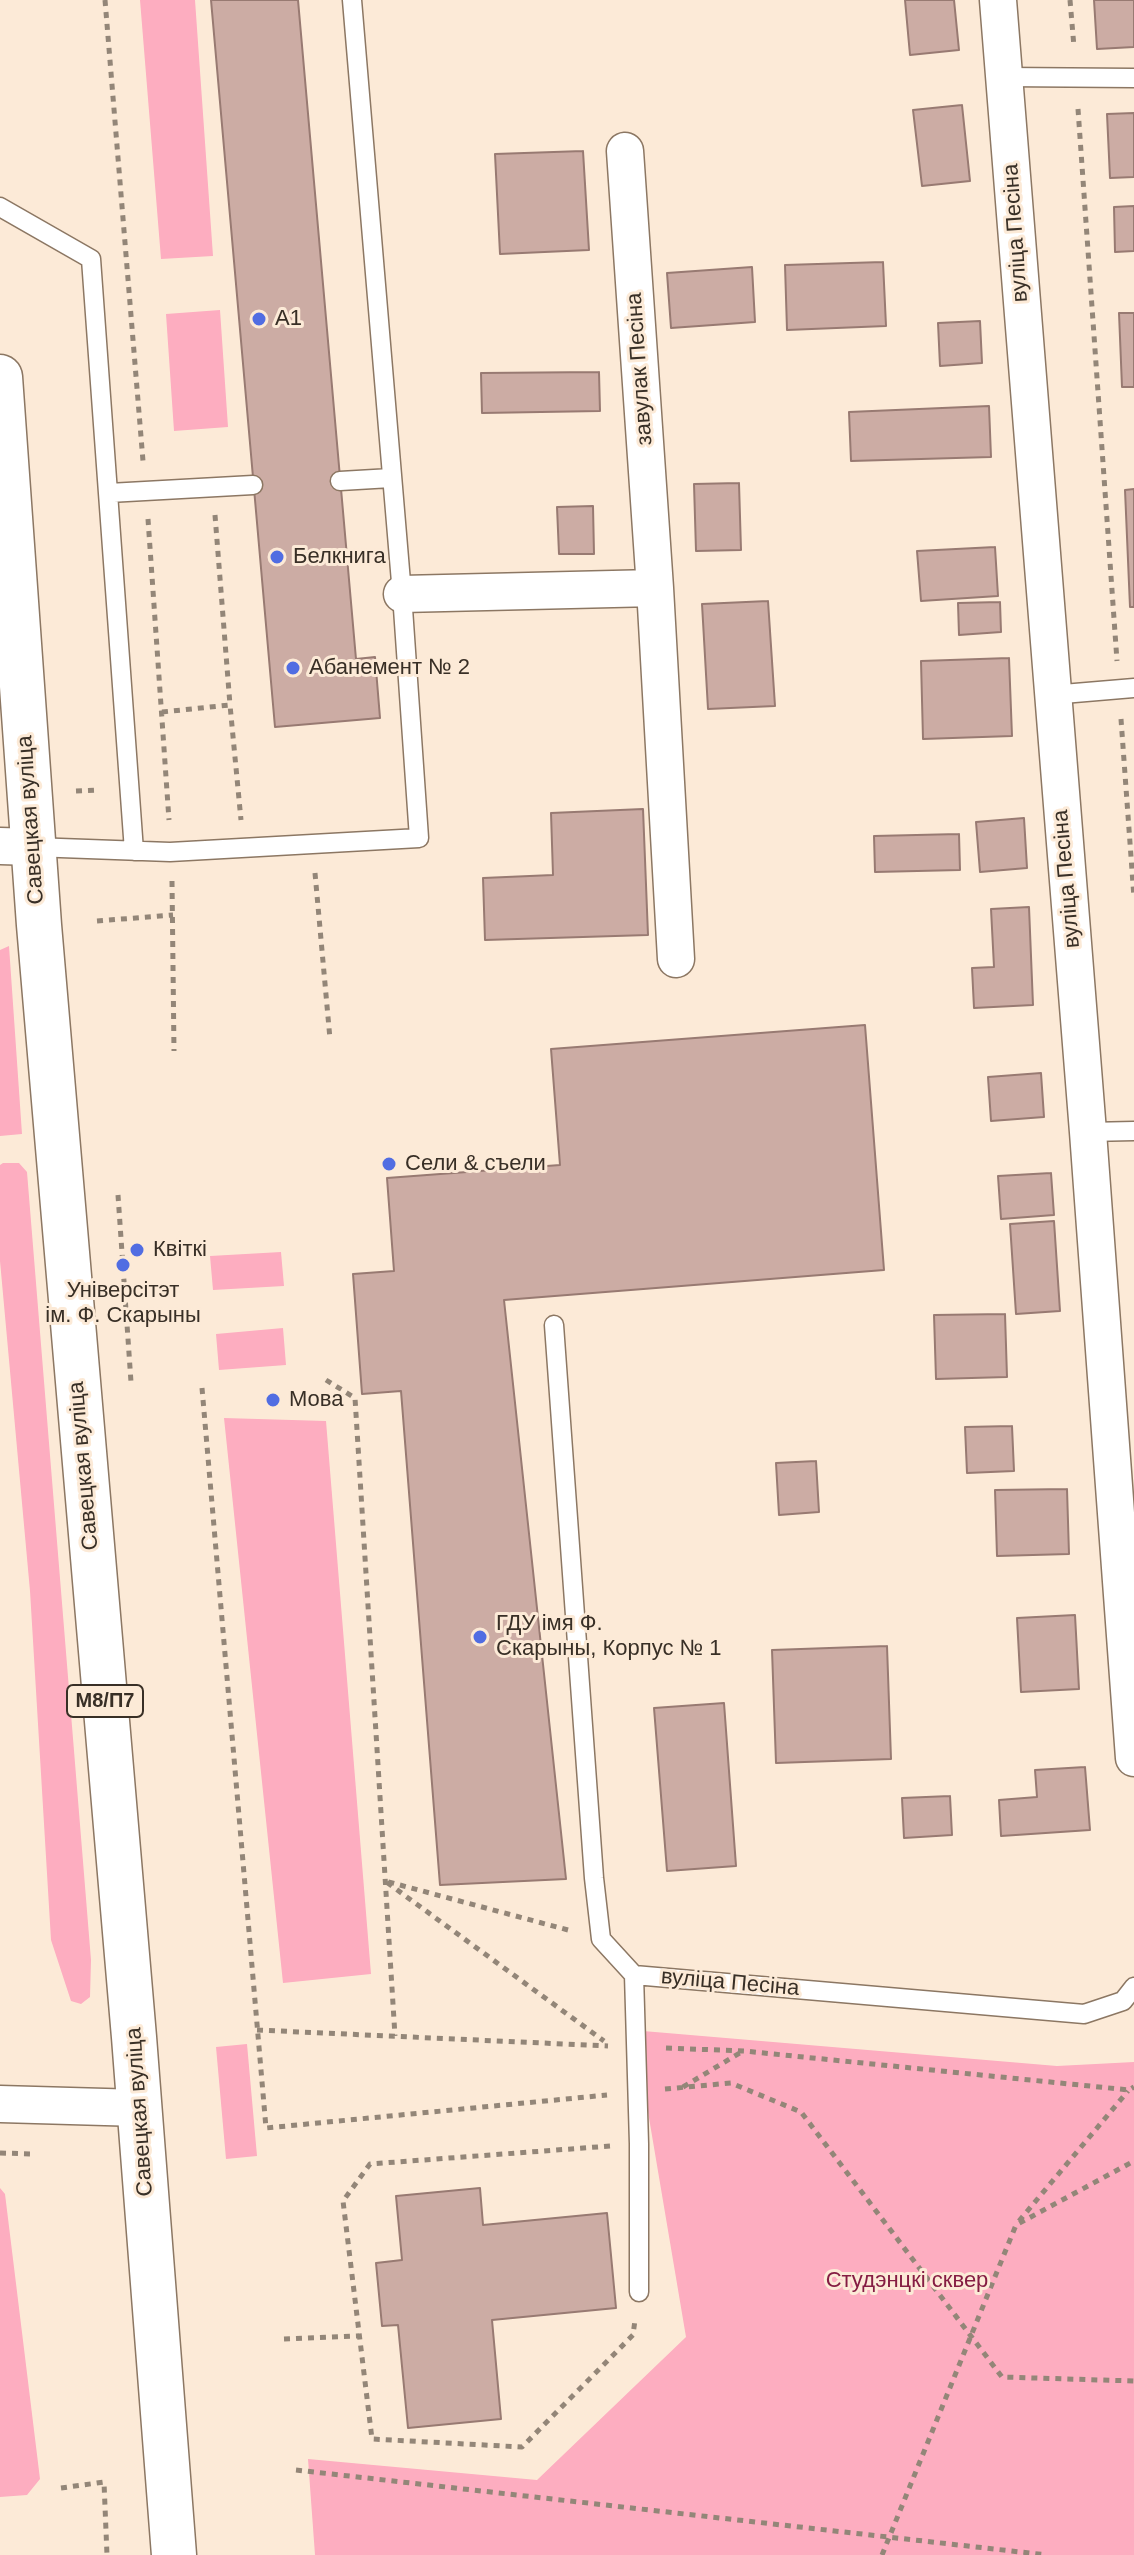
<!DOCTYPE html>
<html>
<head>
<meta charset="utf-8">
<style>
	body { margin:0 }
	canvas { display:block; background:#fcead7 }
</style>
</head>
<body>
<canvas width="1134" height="2555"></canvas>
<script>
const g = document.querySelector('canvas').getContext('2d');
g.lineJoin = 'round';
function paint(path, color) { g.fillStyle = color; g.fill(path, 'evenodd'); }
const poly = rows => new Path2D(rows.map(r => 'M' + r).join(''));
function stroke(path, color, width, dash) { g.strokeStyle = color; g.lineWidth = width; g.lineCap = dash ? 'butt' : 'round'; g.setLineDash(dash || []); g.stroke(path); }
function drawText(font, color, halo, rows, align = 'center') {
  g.font = font + ' Helvetica,sans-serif'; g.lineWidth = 6; g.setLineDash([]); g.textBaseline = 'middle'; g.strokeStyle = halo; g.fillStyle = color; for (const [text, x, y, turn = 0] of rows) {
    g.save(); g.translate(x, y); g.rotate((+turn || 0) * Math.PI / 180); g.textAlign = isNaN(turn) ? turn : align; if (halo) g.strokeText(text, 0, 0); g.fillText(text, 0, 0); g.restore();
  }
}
paint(poly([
	[140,0,195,0,213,256,161,259],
	[220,310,228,427,174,431,166,314],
	[9,946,22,1134,0,1136,0,950],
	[3,1163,19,1163,27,1172,91,1960,90,1997,81,2004,71,2001,51,1940,30,1591,0,1261,0,1165],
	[281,1252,284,1286,213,1290,210,1256],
	[283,1328,286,1365,219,1370,216,1334],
	[224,1418,326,1421,371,1974,283,1983],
	[643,2031,1057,2066,1134,2062,1134,2555,315,2555,308,2459,537,2480,686,2337,648,2112],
	[247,2044,257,2156,226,2159,216,2047],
	[0,2188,5,2194,40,2479,27,2495,0,2497]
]), '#fdadc0');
const building = poly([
	[211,0,298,0,356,659,375,657,380,718,275,727,211,0],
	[905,0,954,0,959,50,910,55,905,0],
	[1094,0,1134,0,1134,47,1097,49,1094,0],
	[962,105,970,181,922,186,913,110,962,105],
	[1134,113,1134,177,1110,178,1107,114,1134,113],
	[583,151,589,250,500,254,495,154,583,151],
	[1134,206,1134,251,1115,252,1114,207,1134,206],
	[883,262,886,326,787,330,785,265,883,262],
	[752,267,755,322,671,328,667,273,752,267],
	[1119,313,1134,313,1134,387,1122,387,1119,313],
	[980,321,982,363,940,366,938,323,980,321],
	[599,372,600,411,482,413,481,373,599,372],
	[989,406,991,457,851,461,849,412,989,406],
	[739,483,741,550,696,551,694,484,739,483],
	[1134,489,1134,607,1130,607,1125,490,1134,489],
	[593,506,594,554,559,554,557,507,593,506],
	[995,547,998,596,921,601,917,551,995,547],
	[768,601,775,706,708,709,702,604,768,601],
	[1000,602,1001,632,959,635,958,603,1000,602],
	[1009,658,1012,736,923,739,921,661,1009,658],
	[643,809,648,935,485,940,483,878,553,875,551,813,643,809],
	[1024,818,1027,868,980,872,976,822,1024,818],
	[959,834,960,870,875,872,874,836,959,834],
	[1029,907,1033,1005,974,1008,972,968,994,967,991,909,1029,907],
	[865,1025,884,1270,504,1300,566,1879,440,1885,401,1391,362,1394,353,1274,394,1271,387,1178,560,1165,551,1049,865,1025],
	[1041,1073,1044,1117,991,1121,988,1077,1041,1073],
	[1051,1173,1054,1215,1001,1219,998,1176,1051,1173],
	[1054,1221,1060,1311,1016,1314,1010,1224,1054,1221],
	[1005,1314,1007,1377,936,1379,934,1315,1005,1314],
	[1012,1426,1014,1471,967,1473,965,1427,1012,1426],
	[816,1461,819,1512,779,1515,776,1463,816,1461],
	[1067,1489,1069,1554,997,1556,995,1490,1067,1489],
	[1075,1615,1079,1689,1021,1692,1017,1618,1075,1615],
	[887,1646,891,1759,776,1763,772,1650,887,1646],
	[724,1703,736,1866,667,1871,654,1708,724,1703],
	[1085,1767,1090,1830,1001,1836,999,1800,1037,1797,1035,1770,1085,1767],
	[950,1796,952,1835,904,1838,902,1798,950,1796],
	[480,2188,483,2225,607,2213,616,2308,492,2320,501,2419,408,2428,398,2325,382,2326,376,2263,402,2260,396,2196,480,2188]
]);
paint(building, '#ccaca4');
stroke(building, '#987a72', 2);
const service = poly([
	[1004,77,1134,78],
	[0,207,91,259,134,851],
	[340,481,391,478],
	[109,493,253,485],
	[1051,695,1134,688],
	[33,847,170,852,419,838,402,594,352,0],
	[1088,1132,1134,1131],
	[554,1325,594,1878,601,1939,634,1975],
	[639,2292,639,2144,634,1975,1084,2014,1123,2001,1134,1987]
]);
const minor = poly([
	[998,0,1088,1132,1134,1758],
	[625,151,655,588,676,959],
	[402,594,655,588],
	[0,846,33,847],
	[0,2104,140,2108]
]);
const primary = poly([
	[0,377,39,925,134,2037,174,2555]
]);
stroke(service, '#8c7763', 21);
stroke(minor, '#8c7763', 39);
stroke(primary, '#8c7763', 47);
stroke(poly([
	[105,0,143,461],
	[1070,0,1074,47],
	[1078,109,1117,661],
	[215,515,230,705],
	[148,519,169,820],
	[162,712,230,705,241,820],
	[1121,719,1134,898],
	[76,791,99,790],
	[315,873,330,1039],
	[172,881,174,1051],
	[97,921,173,915],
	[118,1195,131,1382],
	[326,1380,355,1398,395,2036],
	[202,1388,266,2128,607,2095],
	[568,1930,385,1881,604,2041],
	[257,2030,608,2046],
	[666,2048,744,2051,1129,2090,1134,2087],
	[683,2087,743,2051],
	[665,2089,731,2083,801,2112,1002,2377,1134,2381],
	[610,2146,370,2164,343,2201,372,2439,522,2447,633,2335,635,2320],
	[0,2153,34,2154],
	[1019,2221,1128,2091],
	[284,2339,359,2336],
	[296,2470,1047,2555],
	[61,2488,104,2482,107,2555],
	[882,2555,1016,2225,1134,2161]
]), '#938678', 5, [6, 6]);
stroke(service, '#fff', 18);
stroke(minor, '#fff', 36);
stroke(primary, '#fff', 44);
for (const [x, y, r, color] of [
	[259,319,8,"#516de2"],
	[277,557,8,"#516de2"],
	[293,668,8,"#516de2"],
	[389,1164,8,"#516de2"],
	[137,1250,8,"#516de2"],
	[123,1265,8,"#516de2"],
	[273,1400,8,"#516de2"],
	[480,1637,8,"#516de2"]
]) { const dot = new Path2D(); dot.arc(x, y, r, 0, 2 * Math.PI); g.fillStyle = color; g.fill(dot); stroke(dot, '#fcead7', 3); }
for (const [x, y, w] of [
	[105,1701,76]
]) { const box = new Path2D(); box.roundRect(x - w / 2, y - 16, w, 32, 6); g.fillStyle = '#fcead7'; g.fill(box); stroke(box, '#382f26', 2); }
drawText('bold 20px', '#382f26', null, [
	["М8/П7",105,1701]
]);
drawText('22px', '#382f26', '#fcead7', [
	["вуліца Песіна",1016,233,-94],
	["завулак Песіна",640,369,-94],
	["Савецкая вуліца",31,820,-94],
	["вуліца Песіна",1067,879,-95],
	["Савецкая вуліца",84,1466,-95],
	["вуліца Песіна",730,1983,5],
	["Савецкая вуліца",140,2112,-94]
]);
drawText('22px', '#382f26', '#fcead7', [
	["A1",275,319],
	["Белкнига",293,557],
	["Абанемент № 2",309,668],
	["Сели & съели",405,1164],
	["Квіткі",153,1250],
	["Універсітэт",123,1291,"center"],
	["ім. Ф. Скарыны",123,1316,"center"],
	["Мова",289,1400],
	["ГДУ імя Ф.",496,1624],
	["Скарыны, Корпус № 1",496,1649]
], 'left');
drawText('22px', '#851d43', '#fcead7', [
	["Студэнцкі сквер",907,2281]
]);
</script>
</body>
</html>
